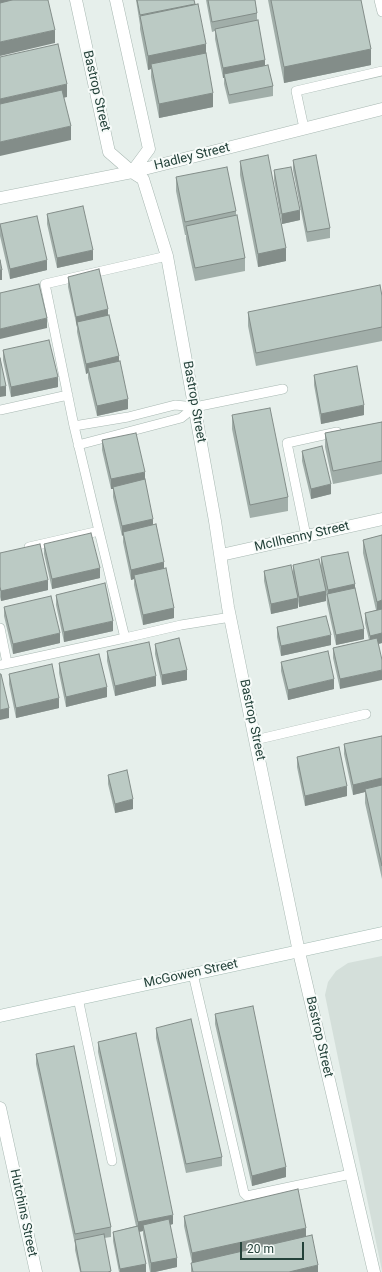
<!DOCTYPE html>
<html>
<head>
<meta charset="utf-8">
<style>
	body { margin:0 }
	#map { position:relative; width:382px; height:1272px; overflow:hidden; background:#e6efeb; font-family:Roboto,sans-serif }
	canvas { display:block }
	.scale { position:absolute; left:240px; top:1242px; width:64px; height:18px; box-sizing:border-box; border:2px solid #24423a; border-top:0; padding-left:5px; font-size:12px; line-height:14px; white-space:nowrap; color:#24423a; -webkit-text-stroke:3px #f7fbf9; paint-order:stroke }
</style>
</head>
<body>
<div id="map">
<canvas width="382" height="1272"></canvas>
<div class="scale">20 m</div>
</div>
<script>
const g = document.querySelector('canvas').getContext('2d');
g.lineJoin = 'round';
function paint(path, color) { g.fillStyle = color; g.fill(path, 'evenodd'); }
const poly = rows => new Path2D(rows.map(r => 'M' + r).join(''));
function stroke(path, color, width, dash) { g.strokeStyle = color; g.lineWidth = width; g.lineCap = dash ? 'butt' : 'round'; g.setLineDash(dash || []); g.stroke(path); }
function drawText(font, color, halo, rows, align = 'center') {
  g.font = font + ' Roboto,sans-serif'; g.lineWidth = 4; g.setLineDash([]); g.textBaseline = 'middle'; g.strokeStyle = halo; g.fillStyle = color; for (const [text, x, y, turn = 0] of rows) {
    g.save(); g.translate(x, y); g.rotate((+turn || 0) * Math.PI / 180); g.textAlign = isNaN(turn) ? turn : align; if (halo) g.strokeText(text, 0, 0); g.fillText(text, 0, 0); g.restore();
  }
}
paint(poly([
	[382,956,382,1271,325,995,328,982,336,971,348,963]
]), '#d4dfda');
const lane = poly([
	[379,0,382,12],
	[304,128,296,91,382,71],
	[195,407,283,389],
	[0,410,68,395],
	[74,426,128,417,175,405,195,407,181,418,78,445],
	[306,536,287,443,337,432],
	[29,547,99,531,74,426,45,284,167,256],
	[0,628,7,663],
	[125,638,181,625,231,617],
	[0,665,125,638,99,531],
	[255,740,366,714],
	[193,974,244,1193,247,1196,351,1174],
	[78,998,112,1161]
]);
const street = poly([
	[76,0,109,152,132,172,143,179,167,256,215,521,228,607,255,740,299,952,374,1272],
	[116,0,149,149,132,172],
	[0,198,132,172,382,109],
	[221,555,382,519],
	[0,1108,36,1272]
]);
const secondary = poly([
	[0,1016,382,933]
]);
stroke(lane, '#a8b8b2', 10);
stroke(street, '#a8b8b2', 13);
stroke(secondary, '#a4bbb3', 13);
stroke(lane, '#fff', 9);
stroke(street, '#fff', 12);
stroke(secondary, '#fff', 12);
paint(poly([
	[136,0,194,0,206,57,213,107,159,118,151,77,151,69,148,70,140,29,140,25],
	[206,0,255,0,257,13,257,20,265,65,273,86,273,96,229,104,224,84,224,78,223,78,215,39,215,31,212,32],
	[268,0,361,0,371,65,284,83],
	[293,160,330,228,330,238,307,242,293,170],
	[240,161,286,261,258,267,240,175],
	[274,170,300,220,282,224,274,180],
	[176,177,236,211,236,216,245,258,245,271,195,281,186,239,186,235,185,235,176,191],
	[47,214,93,260,57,268,47,224],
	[0,224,47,270,10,279,0,236],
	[68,277,108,315,119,361,128,409,97,416,88,378,88,373,86,374,77,332,77,327,68,287],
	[382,296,382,341,256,366,248,326,248,312],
	[3,350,58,387,11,397,3,360],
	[314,375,364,415,321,424,314,385],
	[232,415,288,497,288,511,250,518,232,429],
	[382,422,382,474,333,484,325,447,325,433],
	[102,440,145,479,153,525,164,568,174,618,143,625,134,585,134,579,131,580,123,542,123,535,122,536,113,497,113,489,111,489,102,450],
	[302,451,331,494,311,499,302,461],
	[382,535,382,643,378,644,340,689,333,658,333,648,369,640,365,623,365,613,376,610,363,553,363,540],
	[44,544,100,578,52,589,44,554],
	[0,553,48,590,1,601,0,597],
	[321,557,355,588,364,639,336,645,327,604,326,592,326,601,299,607,298,601,298,608,271,614,264,581,264,571,293,573,293,565,321,567],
	[56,595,113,631,64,642,56,605],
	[4,607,60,643,13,654,4,616],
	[277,627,331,645,281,656,277,637],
	[155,644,187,680,162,685,155,654],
	[107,651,156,686,115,696,107,661],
	[281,662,334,689,288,700,281,671],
	[59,663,107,697,66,707,59,673],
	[9,674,59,708,16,718,9,684],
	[382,736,382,879,365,803,365,792,353,795,344,754,344,744],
	[297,757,347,796,305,806,297,767],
	[108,775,133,809,115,813,108,784],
	[215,1014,286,1177,252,1186,215,1024],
	[156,1028,222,1157,222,1166,186,1173,156,1038],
	[98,1042,173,1224,170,1225,177,1267,155,1272,150,1272,143,1234,143,1231,139,1232,146,1272,119,1272,113,1241,113,1232,136,1226,98,1052],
	[36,1054,111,1227,111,1237,104,1238,111,1272,80,1272,75,1250,75,1244,36,1064],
	[184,1216,318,1272,191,1272,191,1263,192,1263,184,1226]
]), '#a1aea9');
paint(poly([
	[0,0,46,0,0,12],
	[55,30,55,43,0,56,0,42],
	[206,44,206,58,151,64,151,69,148,70,148,56],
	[371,49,371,65,284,83,284,67],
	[265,60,265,69,224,74,224,78,223,78,223,68],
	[67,84,67,97,0,113,0,99],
	[213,93,213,107,159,118,159,104],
	[71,126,71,140,0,156,0,142],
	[300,210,300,220,282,224,282,214],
	[286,248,286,261,258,267,258,254],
	[93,250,93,260,57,268,57,258],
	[47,260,47,270,10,279,10,269],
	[0,270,2,270,2,280,0,280],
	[108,309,108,319,77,322,76,327,76,317],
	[47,318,47,328,0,339,0,329],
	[119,356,119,366,88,368,88,373,86,374,86,364],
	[58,377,58,387,11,397,11,387],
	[6,386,6,396,0,397,0,387],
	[128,399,128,409,97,416,97,406],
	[364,405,364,415,321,424,321,414],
	[145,472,145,482,113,487,113,489,111,489,111,479],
	[331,484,331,494,311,499,311,489],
	[153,519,153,528,123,532,123,535,122,536,122,526],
	[164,562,164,572,134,575,134,579,131,580,131,570],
	[100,568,100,578,52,589,52,579],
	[48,580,48,590,1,601,1,591],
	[355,584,355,594,328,600,328,590],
	[326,591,326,601,299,607,299,597],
	[298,598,298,608,271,614,271,604],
	[382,600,382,614,377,615,377,602],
	[174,608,174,618,143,625,143,615],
	[113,621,113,631,64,642,64,632],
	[364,629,364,639,336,645,336,635],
	[60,633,60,643,13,654,13,644],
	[382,633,382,643,370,646,370,636],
	[331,635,331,645,281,656,281,646],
	[187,670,187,680,162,685,162,675],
	[382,670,382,680,340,689,340,679],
	[156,676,156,686,115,696,115,686],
	[334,679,334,689,288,700,288,690],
	[107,687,107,697,66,707,66,697],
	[59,698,59,708,16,718,16,708],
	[9,708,9,718,0,720,0,710],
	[382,778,382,788,365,789,365,792,353,795,353,785],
	[347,786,347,796,305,806,305,796],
	[133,799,133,809,115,813,115,804],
	[286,1167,286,1177,252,1186,252,1176],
	[173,1215,173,1224,144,1231,143,1225,143,1231,138,1232,138,1222],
	[306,1228,306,1238,192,1263,192,1253],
	[177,1258,177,1267,155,1272,151,1272,151,1263],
	[146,1264,146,1272,120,1272,120,1269],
	[318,1265,318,1272,289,1272]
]), '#838d89');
const building = poly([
	[12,0,48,0,55,30,0,42,0,3,12,0],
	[137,0,194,0,195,4,140,15,137,0],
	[208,0,255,0,257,13,212,22,208,0],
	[271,0,361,0,371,49,284,67,271,0],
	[198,4,206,44,148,56,140,16,198,4],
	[258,20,265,60,223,68,215,29,258,20],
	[58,44,67,84,0,99,0,57,58,44],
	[206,53,213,93,159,104,151,64,206,53],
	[268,65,273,86,229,95,224,74,268,65],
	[62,90,71,126,0,142,0,104,62,90],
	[268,155,286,248,258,254,240,161,268,155],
	[316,155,330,228,307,232,293,160,316,155],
	[227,167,236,211,185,222,176,177,227,167],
	[291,167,300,210,282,214,274,170,291,167],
	[83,206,93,250,57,258,47,214,83,206],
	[237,215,245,258,195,268,186,226,237,215],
	[37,216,47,260,10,269,0,224,37,216],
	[0,260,2,270,0,270,0,260],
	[99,269,108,309,76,317,68,277,99,269],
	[39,284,47,318,0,329,0,293,39,284],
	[380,285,382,296,382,327,256,353,248,312,380,285],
	[109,315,119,356,86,364,77,322,109,315],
	[49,340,58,377,11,387,3,350,49,340],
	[0,358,6,386,0,387,0,358],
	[120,361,128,399,97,406,88,368,120,361],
	[357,366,364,405,321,414,314,375,357,366],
	[270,408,288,497,250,505,232,415,270,408],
	[382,422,382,461,333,471,325,433,382,422],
	[136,433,145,472,111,479,102,440,136,433],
	[322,446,331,484,311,489,302,451,322,446],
	[145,479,153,519,122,526,113,487,145,479],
	[156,524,164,562,131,570,123,532,156,524],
	[91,533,100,568,52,579,44,544,91,533],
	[382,535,382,600,377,602,363,540,382,535],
	[40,544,48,580,1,591,0,587,0,553,40,544],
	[348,552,355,584,328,590,321,557,348,552],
	[319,559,326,591,299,597,293,565,319,559],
	[291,565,298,598,271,604,264,571,291,565],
	[166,568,174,608,143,615,134,575,166,568],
	[105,583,113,621,64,632,56,595,105,583],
	[355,588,364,629,336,635,327,594,355,588],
	[51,596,60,633,13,644,4,607,51,596],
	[382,609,382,633,370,636,365,613,382,609],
	[326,616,331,635,281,646,277,627,326,616],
	[179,638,187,670,162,675,155,644,179,638],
	[377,638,382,660,382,670,340,679,333,648,377,638],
	[149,642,156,676,115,686,107,651,149,642],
	[328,651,334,679,288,690,281,662,328,651],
	[99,654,107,687,66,697,59,663,99,654],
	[52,664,59,698,16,708,9,674,52,664],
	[0,674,1,674,9,708,0,710,0,674],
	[382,736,382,778,353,785,344,744,382,736],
	[339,747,347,786,305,796,297,757,339,747],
	[127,770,133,799,115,804,108,775,127,770],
	[382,785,382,866,365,789,382,785],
	[253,1006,286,1167,252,1176,215,1014,253,1006],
	[191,1019,222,1157,186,1164,156,1028,191,1019],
	[136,1033,173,1215,138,1222,98,1042,136,1033],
	[74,1046,111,1227,75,1234,36,1054,74,1046],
	[298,1189,306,1228,192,1253,184,1216,298,1189],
	[169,1219,177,1258,151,1263,143,1225,169,1219],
	[138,1226,146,1264,120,1269,113,1232,138,1226],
	[104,1234,111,1271,108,1272,81,1272,75,1240,104,1234],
	[312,1235,318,1265,289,1272,193,1272,191,1263,312,1235]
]);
paint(building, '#bbcac4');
stroke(building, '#838d89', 1);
drawText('13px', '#24423a', '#f7fbf9', [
	["Bastrop Street",96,91,77],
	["Hadley Street",192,157,-14],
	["Bastrop Street",194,402,80],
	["McIlhenny Street",302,537,-13],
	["Bastrop Street",252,720,78],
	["McGowen Street",191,974,-12],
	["Bastrop Street",319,1037,77],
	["Hutchins Street",23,1213,78]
]);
</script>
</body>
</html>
